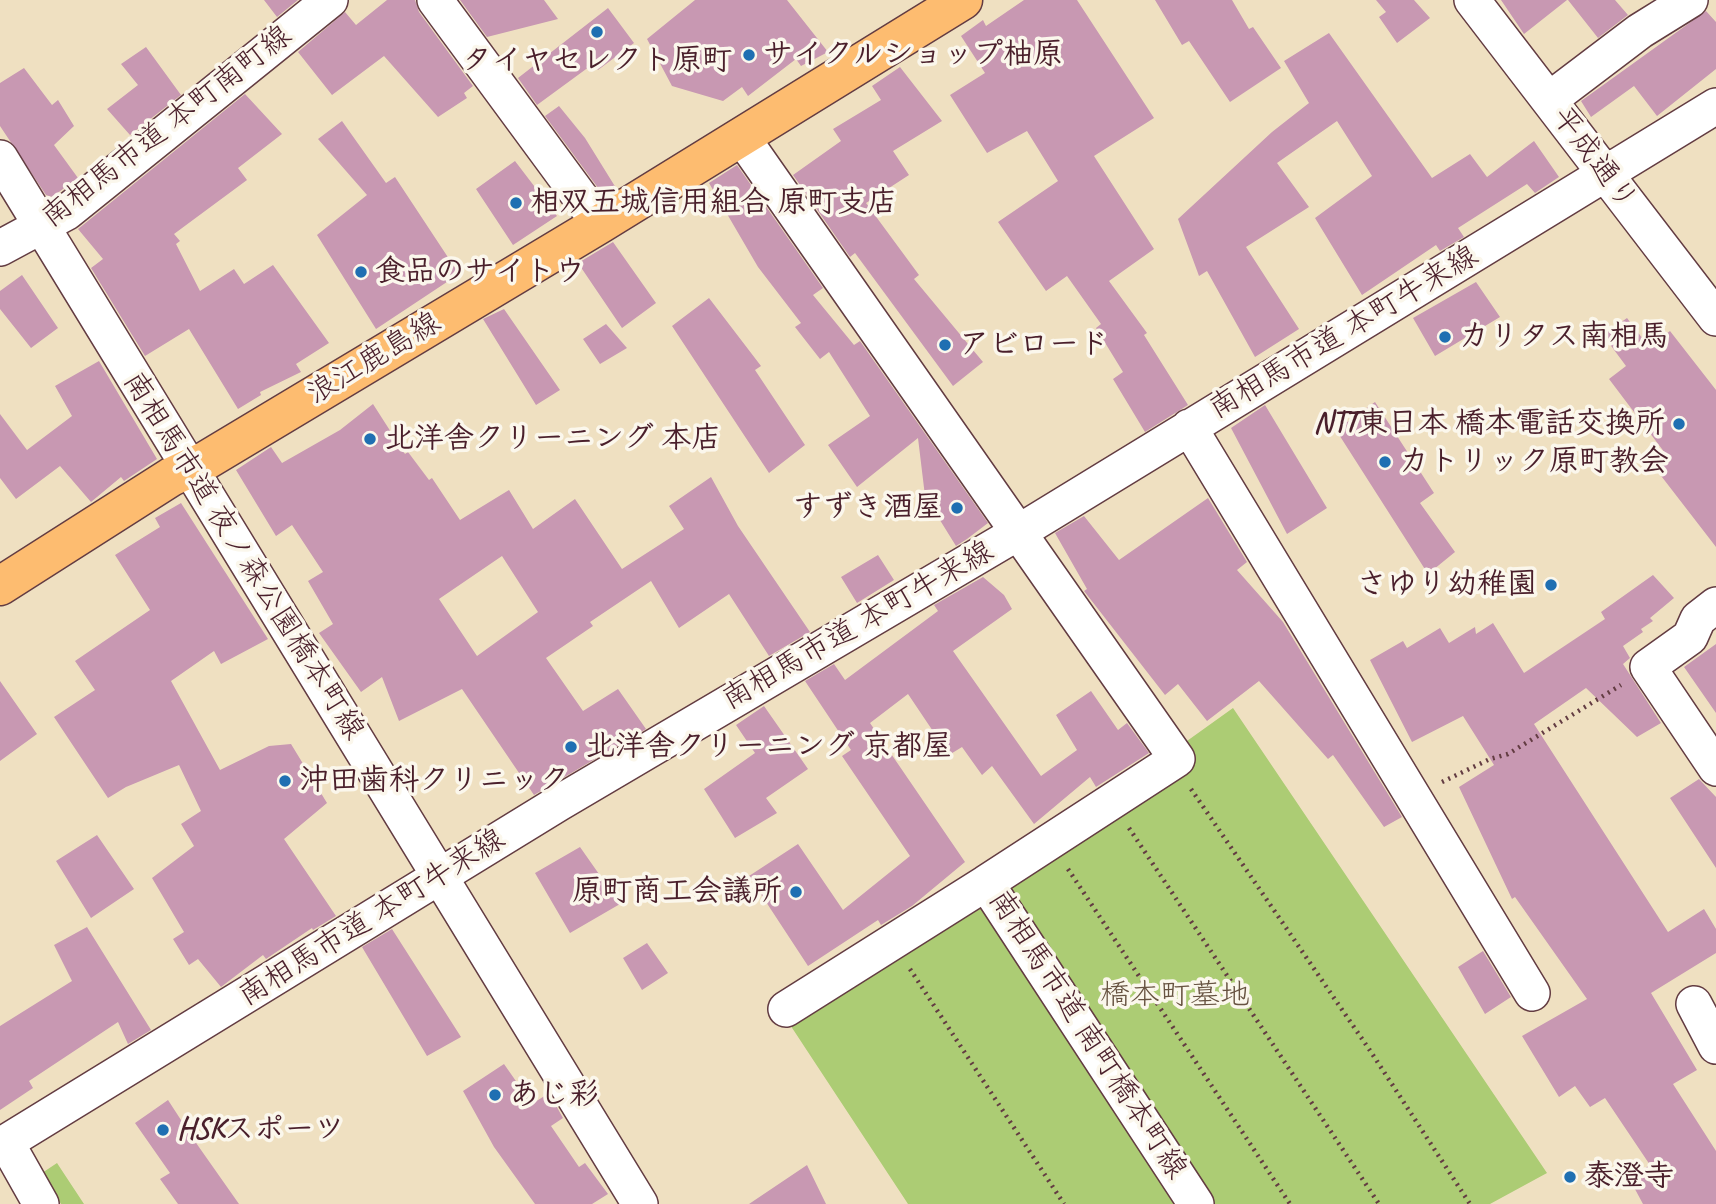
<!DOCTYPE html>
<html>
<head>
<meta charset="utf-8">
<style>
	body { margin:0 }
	canvas { display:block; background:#efe0c1 }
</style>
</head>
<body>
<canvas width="1716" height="1204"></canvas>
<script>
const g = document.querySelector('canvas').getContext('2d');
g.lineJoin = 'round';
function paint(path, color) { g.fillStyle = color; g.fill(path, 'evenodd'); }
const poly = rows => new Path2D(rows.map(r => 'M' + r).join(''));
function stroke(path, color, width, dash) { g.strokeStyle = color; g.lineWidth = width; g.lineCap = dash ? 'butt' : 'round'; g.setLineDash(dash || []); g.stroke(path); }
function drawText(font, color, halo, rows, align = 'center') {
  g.font = font + ' Caveat,"Klee One",sans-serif'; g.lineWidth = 7; g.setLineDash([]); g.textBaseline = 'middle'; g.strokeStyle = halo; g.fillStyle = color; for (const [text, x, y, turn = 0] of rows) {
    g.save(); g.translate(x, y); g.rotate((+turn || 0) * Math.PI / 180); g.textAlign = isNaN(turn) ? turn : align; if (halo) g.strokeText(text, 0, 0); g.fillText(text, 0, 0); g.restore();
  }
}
paint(poly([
	[1233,708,1547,1173,1490,1204,908,1204,777,1005,1166,756],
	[57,1163,84,1204,61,1204,42,1173]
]), '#accc74');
paint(poly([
	[264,0,298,0,277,17],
	[387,0,415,0,419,12,473,86,464,93,467,98,438,117,384,56,332,95,298,52,345,12,356,25],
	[460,0,544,0,558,19,487,37],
	[695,0,787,0,828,52,801,66,796,59,748,96,742,87,723,101,672,86,647,39],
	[1024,0,1077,0,1154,118,1094,156,1154,249,1109,281,1147,333,1144,335,1188,405,1145,432,1113,379,1123,372,1096,328,1101,324,1067,276,1046,291,998,222,1058,181,1027,131,987,153,950,95,985,73,961,36,983,20,986,26],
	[1155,0,1232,0,1249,29,1253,27,1281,68,1230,102,1189,41,1182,45],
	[1376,0,1414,0,1430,18,1397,43,1379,17,1386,12],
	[1501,0,1567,0,1524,34],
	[1568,0,1615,0,1628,15,1598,38],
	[608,8,634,43,598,70,593,64,537,105,518,78],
	[1706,11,1716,22,1716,69,1657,116,1634,86,1591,117,1581,101],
	[1329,33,1432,178,1470,154,1487,177,1534,141,1559,177,1535,193,1527,184,1458,228,1464,237,1440,251,1436,245,1362,295,1315,218,1372,176,1337,121,1277,163,1309,207,1246,247,1299,329,1255,357,1207,271,1199,276,1178,219,1272,132,1309,103,1284,61],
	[146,47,181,95,130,135,107,109,138,85,121,64],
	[900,67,942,121,893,151,909,175,866,203,919,275,914,279,983,362,953,386,855,253,850,257,793,175,841,141,833,129,881,100,872,86],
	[24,68,52,105,58,100,74,126,54,145,78,178,52,197,46,195,0,126,0,83],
	[245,94,282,134,238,168,247,180,174,234,180,241,176,244,200,291,234,269,244,284,273,265,329,343,296,364,301,372,260,392,261,395,238,409,189,329,145,356,91,268,103,259,78,229],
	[559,106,585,138,616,188,604,196,545,116],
	[342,121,386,183,395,177,459,274,376,329,317,235,367,195,318,139],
	[515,161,557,216,513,245,476,189],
	[737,165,823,288,813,295,854,345,860,341,988,523,967,539,956,546,925,496,918,438,857,487,828,445,870,416,829,352,820,359,795,327,801,323,758,267,709,183],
	[613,242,656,303,622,328,578,263],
	[22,275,58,328,31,348,0,309,0,291],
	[1476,282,1500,317,1435,356,1413,318],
	[709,298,761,366,755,370,805,445,769,473,672,326],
	[504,309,560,390,536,405,483,319],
	[1627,318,1649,347,1670,331,1716,390,1716,547,1655,468,1668,457,1609,379,1626,366,1603,335],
	[606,324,627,348,600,364,583,339],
	[99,361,157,459,124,481,121,477,91,502,60,466,16,499,0,478,0,414,27,450,72,416,55,386],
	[1375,402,1434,493,1420,503,1455,552,1428,574,1336,430],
	[373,404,405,454,408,452,429,480,432,478,460,520,509,490,533,529,575,499,622,569,684,529,669,506,711,477,738,526,810,632,769,656,729,594,679,628,651,581,590,622,593,626,546,658,583,711,618,689,646,729,534,795,462,689,399,721,382,677,361,692,319,633,333,624,308,581,323,572,292,525,276,536,236,470,271,447,282,463,340,430],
	[502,556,538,612,477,656,439,599],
	[1265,405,1327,508,1287,534,1231,428],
	[1208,498,1247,562,1237,570,1283,622,1402,817,1384,827,1333,755,1328,759,1259,681,1207,721,1178,684,1165,695,1084,591,1087,589,1055,533,1084,516,1119,560],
	[181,503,268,639,221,664,214,651,171,681,220,770,269,746,291,744,327,803,284,839,336,916,313,930,312,928,266,959,263,955,221,987,198,959,189,965,173,939,184,932,152,878,194,846,181,824,201,811,179,765,126,787,108,798,54,717,95,690,75,661,150,610,115,555,160,527,155,518],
	[878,555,894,580,857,603,841,577],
	[1653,575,1674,598,1650,618,1653,621,1641,629,1643,632,1623,646,1630,658,1623,664,1661,723,1637,737,1586,688,1534,724,1668,932,1704,909,1716,929,1716,953,1651,993,1697,1070,1673,1084,1716,1151,1716,1204,1643,1204,1629,1178,1650,1165,1605,1098,1590,1107,1575,1086,1559,1097,1522,1036,1587,999,1515,897,1512,899,1459,787,1494,765,1463,716,1412,742,1370,660,1403,641,1407,648,1440,628,1449,643,1475,627,1476,634,1493,623,1524,673,1605,619,1601,612],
	[983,577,1004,595,1012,609,953,651,1041,776,1077,750,1056,715,1091,691,1118,730,1127,723,1149,753,1096,787,1090,777,1034,824,992,766,982,775,962,747,949,755,908,694,870,723,965,862,912,906,881,925,878,920,808,966,749,876,798,844,843,910,910,856,842,756,851,750,805,681,834,664,845,680,938,611,934,605],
	[1716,644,1716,713,1684,667],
	[0,681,37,734,0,761],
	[764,706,808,769,766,798,777,813,735,838,704,789,755,753,736,725],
	[1699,779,1716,797,1716,868,1670,798],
	[97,835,134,889,91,918,56,861],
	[580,847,620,904,570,933,535,873],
	[87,927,151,1030,128,1044,118,1022,29,1081,33,1088,0,1110,0,1026,72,981,54,945],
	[392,929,461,1037,427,1056,362,947],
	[647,943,668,973,642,990,623,958],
	[1483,951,1511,997,1485,1014,1458,967],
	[504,1064,532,1104,549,1093,563,1118,551,1126,579,1167,585,1163,608,1194,592,1204,535,1204,494,1147,463,1091],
	[168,1100,194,1140,239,1204,178,1204,160,1179,170,1173,135,1123],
	[807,1165,826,1204,749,1204]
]), '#c898b2');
const minor = poly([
	[435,0,600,224],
	[1472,0,1716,318],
	[1549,100,1640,31,1690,0],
	[741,136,1177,759,986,883,1196,1204],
	[0,158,640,1204],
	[0,248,67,212,330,0],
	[1189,427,1532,993],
	[1716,605,1698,619,1690,637,1648,667,1716,768],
	[1694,1004,1716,1046],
	[786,1009,986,883],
	[6,1142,41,1204],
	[0,1146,559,803,1019,532,1716,106]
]);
const major = poly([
	[0,586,171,477,205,461,600,224,963,0]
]);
stroke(minor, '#633c42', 38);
stroke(major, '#633c42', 41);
stroke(poly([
	[1442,782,1490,759,1508,754,1621,685],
	[1191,789,1371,1052,1470,1204],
	[1129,828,1379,1204],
	[1068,869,1290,1204],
	[910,969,1064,1204]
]), '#633c42', 4.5, [2, 5]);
stroke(minor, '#fff', 35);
stroke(major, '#fdbc70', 38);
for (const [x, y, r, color] of [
	[597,32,7,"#1f6fb2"],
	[749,55,7,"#1f6fb2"],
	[516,203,7,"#1f6fb2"],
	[361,272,7,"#1f6fb2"],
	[1445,337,7,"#1f6fb2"],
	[945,345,7,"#1f6fb2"],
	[1679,424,7,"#1f6fb2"],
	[370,439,7,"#1f6fb2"],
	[1385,462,7,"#1f6fb2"],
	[957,508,7,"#1f6fb2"],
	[1551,585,7,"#1f6fb2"],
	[571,747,7,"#1f6fb2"],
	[285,781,7,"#1f6fb2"],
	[796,892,7,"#1f6fb2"],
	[495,1095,7,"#1f6fb2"],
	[163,1130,7,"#1f6fb2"],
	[1570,1177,7,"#1f6fb2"]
]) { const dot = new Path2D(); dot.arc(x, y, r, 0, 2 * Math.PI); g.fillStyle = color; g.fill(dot); stroke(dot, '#fbf7ec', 2.5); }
drawText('bold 30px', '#4a1f2b', '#fbf7ec', [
	["サイクルショップ柚原",763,55],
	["タイヤセレクト原町",597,61,"center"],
	["相双五城信用組合 原町支店",530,203],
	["食品のサイトウ",375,272],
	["カリタス南相馬",1459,337],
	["アビロード",959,345],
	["NTT東日本 橋本電話交換所",1665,424,"right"],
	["北洋舎クリーニング 本店",384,439],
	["カトリック原町教会",1399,462],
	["すずき酒屋",943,508,"right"],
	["さゆり幼稚園",1537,585,"right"],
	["北洋舎クリーニング 京都屋",585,747],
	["沖田歯科クリニック",299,781],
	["原町商工会議所",782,892,"right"],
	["あじ彩",509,1095],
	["HSKスポーツ",177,1130],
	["泰澄寺",1584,1177]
], 'left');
drawText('30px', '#4a1f2b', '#fbf7ec', [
	["南相馬市道 本町南町線",167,127,-38],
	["平成通り",1594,159,53],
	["南相馬市道 本町牛来線",1344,333,-31],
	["浪江鹿島線",374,359,-31],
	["南相馬市道 夜ノ森公園橋本町線",243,556,58],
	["南相馬市道 本町牛来線",858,626,-30],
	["南相馬市道 本町牛来線",372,918,-32],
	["南相馬市道 南町橋本町線",1087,1035,57]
]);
drawText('30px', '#675341', '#fbf7ec', [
	["橋本町墓地",1175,996]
]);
</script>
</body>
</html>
